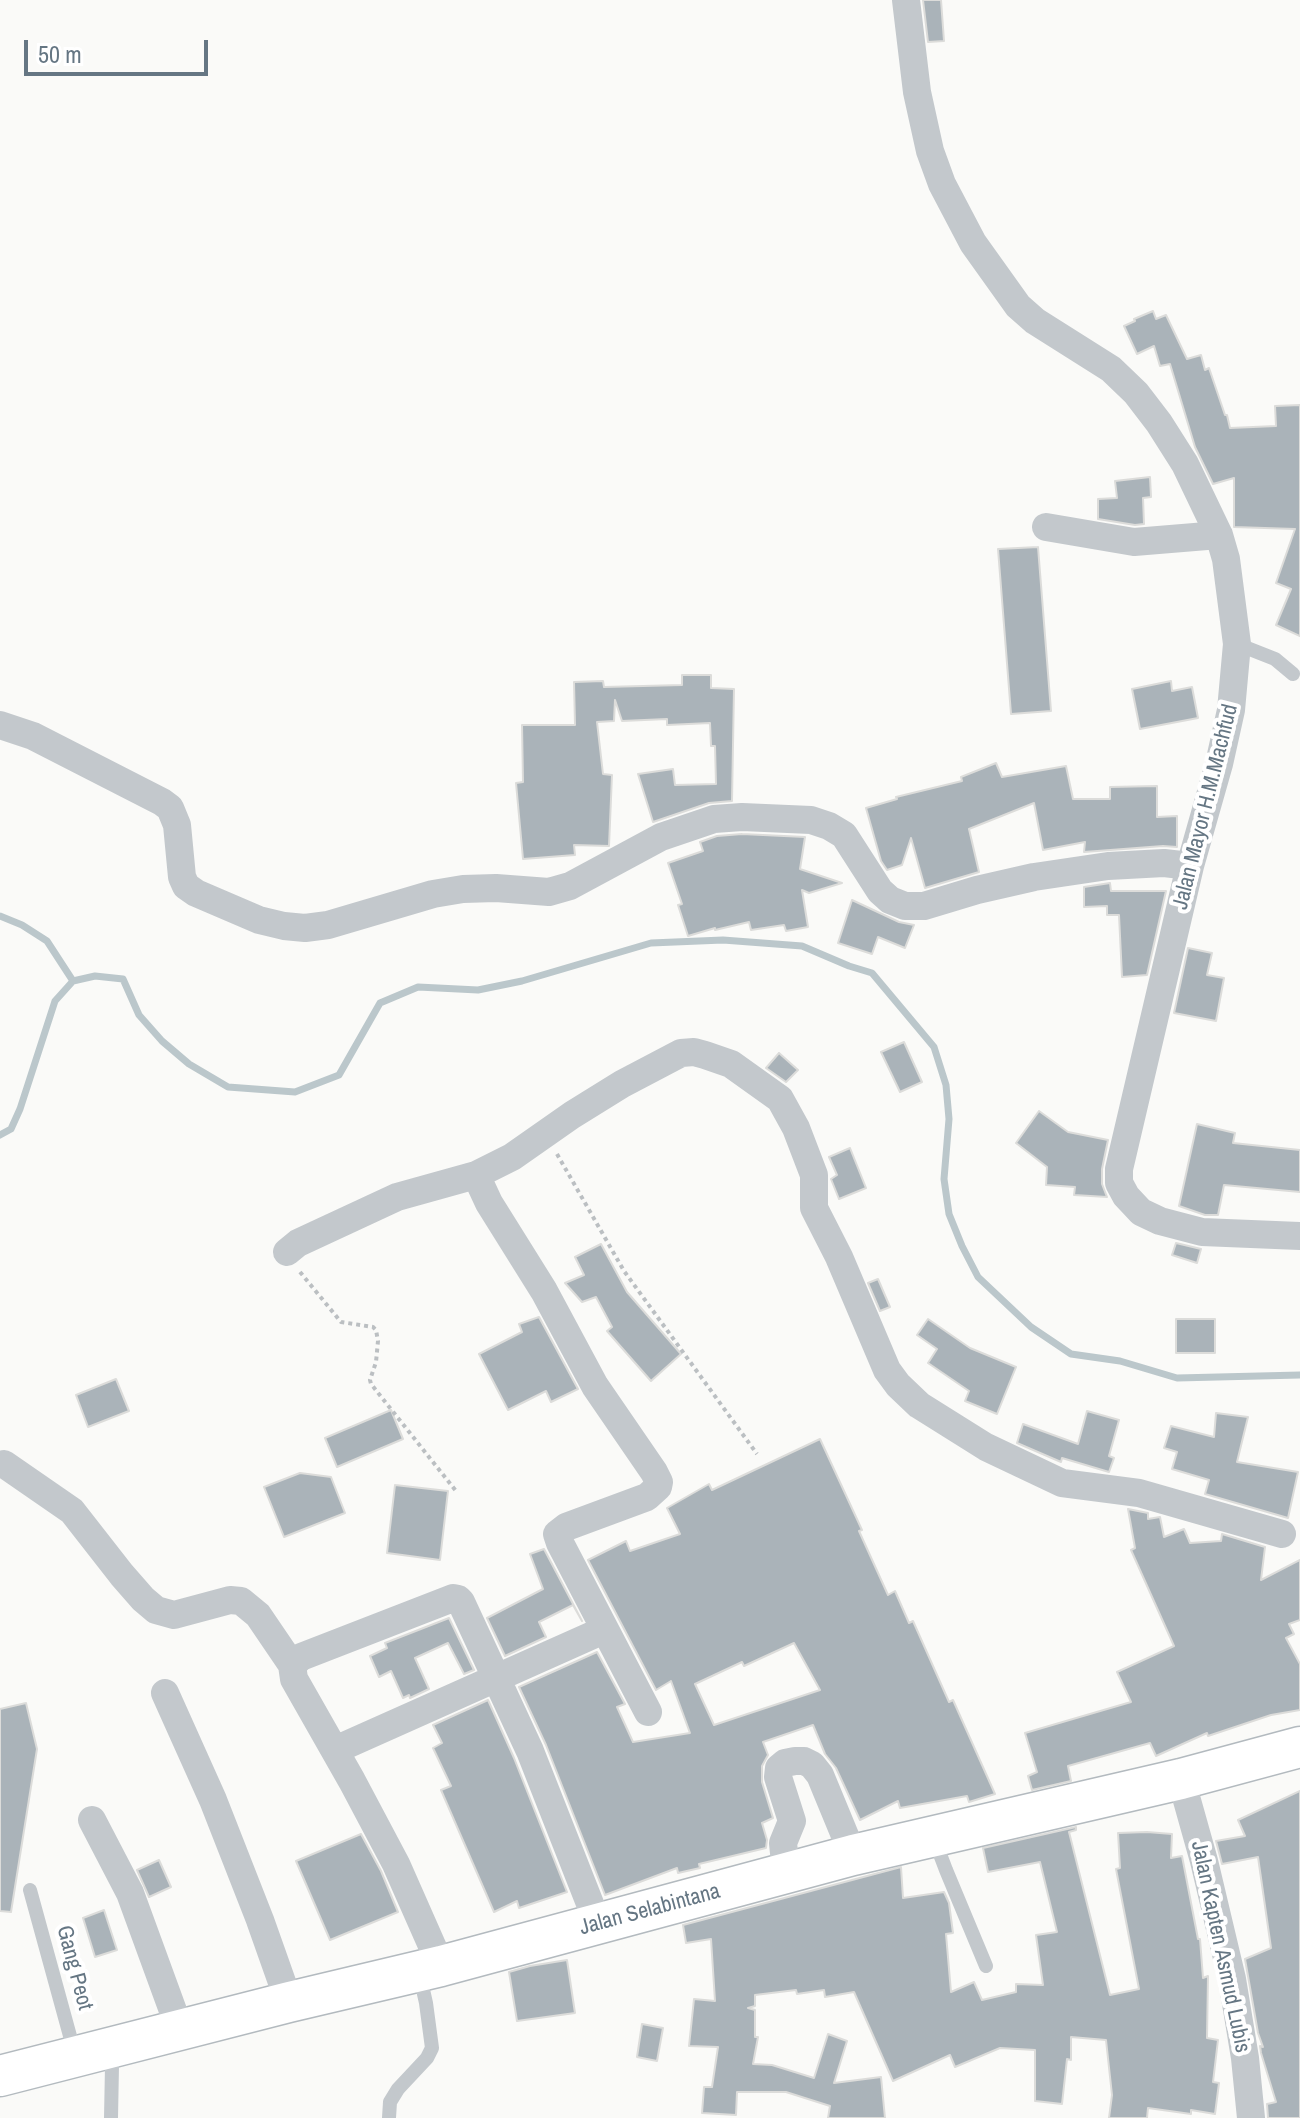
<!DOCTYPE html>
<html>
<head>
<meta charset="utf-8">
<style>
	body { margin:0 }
	#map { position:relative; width:1300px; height:2118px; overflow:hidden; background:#fafaf8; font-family:"Archivo Narrow",sans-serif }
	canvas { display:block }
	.scale { position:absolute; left:24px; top:40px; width:184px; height:36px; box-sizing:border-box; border:4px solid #657683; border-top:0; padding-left:10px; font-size:24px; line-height:28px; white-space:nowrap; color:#657683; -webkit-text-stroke:6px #fff; paint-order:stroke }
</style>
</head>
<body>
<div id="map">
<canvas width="1300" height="2118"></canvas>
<div class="scale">50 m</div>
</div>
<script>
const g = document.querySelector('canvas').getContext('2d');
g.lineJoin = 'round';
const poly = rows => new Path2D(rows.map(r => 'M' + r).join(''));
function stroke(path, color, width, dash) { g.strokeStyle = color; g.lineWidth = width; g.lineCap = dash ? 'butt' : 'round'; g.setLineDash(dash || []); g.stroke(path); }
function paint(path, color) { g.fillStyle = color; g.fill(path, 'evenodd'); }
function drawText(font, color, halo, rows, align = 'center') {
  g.font = font + ' "Archivo Narrow",sans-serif'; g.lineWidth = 8; g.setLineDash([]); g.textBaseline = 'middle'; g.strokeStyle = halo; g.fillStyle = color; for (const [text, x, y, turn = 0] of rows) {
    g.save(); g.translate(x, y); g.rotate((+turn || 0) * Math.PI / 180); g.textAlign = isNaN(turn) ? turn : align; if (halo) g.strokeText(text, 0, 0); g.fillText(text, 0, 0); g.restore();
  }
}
stroke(poly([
	[0,916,22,925,47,941,73,981],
	[0,1135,11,1129,20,1109,55,1001,73,981,95,976,123,979,139,1015,162,1041,189,1064,228,1087,295,1092,339,1075,380,1003,418,987,478,990,522,981,651,943,723,940,802,946,849,966,872,973,934,1047,946,1085,949,1119,944,1179,949,1214,962,1246,978,1277,1031,1327,1071,1354,1120,1361,1177,1378,1300,1375]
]), '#bbc7cb', 7);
const building = poly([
	[923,0,941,0,944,41,928,42,923,0],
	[1153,311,1156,319,1166,315,1187,359,1201,355,1205,370,1209,368,1225,415,1227,415,1230,428,1276,426,1275,406,1300,405,1300,636,1276,625,1291,589,1276,583,1295,529,1234,527,1234,478,1213,484,1195,447,1170,364,1160,366,1154,346,1137,354,1124,326,1135,321,1134,319,1153,311],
	[1150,477,1151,497,1143,498,1144,524,1135,525,1098,519,1098,499,1117,498,1115,481,1150,477],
	[1038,547,1051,711,1011,714,998,549,1038,547],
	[682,675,711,675,711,688,734,689,732,801,709,803,653,822,638,774,673,769,675,785,716,784,715,746,711,746,710,723,667,725,667,719,622,721,615,700,614,721,597,722,603,774,612,775,609,846,574,845,575,855,523,859,516,783,523,782,522,725,575,725,574,682,603,681,604,687,682,685,682,675],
	[1171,681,1172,691,1192,687,1198,718,1140,729,1132,689,1171,681],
	[996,763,1002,777,1066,766,1073,799,1110,799,1110,787,1157,786,1157,817,1177,816,1177,847,1163,846,1084,852,1085,842,1043,850,1034,803,969,829,979,872,925,888,911,838,902,865,887,870,881,861,866,808,897,799,896,797,962,781,961,777,996,763],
	[742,834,805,837,800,869,842,883,809,893,802,890,808,927,786,931,784,925,751,930,749,922,715,930,715,928,688,936,678,905,682,904,668,863,703,851,700,842,717,836,742,834],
	[1110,883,1111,891,1166,891,1147,975,1122,977,1119,915,1107,915,1107,906,1084,907,1084,887,1110,883],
	[852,900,899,922,914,925,905,948,878,937,872,954,838,943,852,900],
	[1188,948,1212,953,1207,975,1224,978,1216,1021,1174,1013,1188,948],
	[904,1042,922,1082,900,1092,881,1052,904,1042],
	[779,1053,798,1070,786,1082,766,1068,779,1053],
	[1039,1111,1068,1132,1108,1140,1102,1169,1102,1184,1107,1197,1074,1195,1075,1187,1046,1185,1047,1167,1016,1143,1039,1111],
	[1197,1124,1235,1133,1233,1143,1300,1150,1300,1192,1224,1185,1218,1215,1205,1215,1179,1206,1197,1124],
	[850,1148,866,1188,839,1199,831,1179,837,1175,829,1157,850,1148],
	[1176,1243,1201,1249,1197,1263,1172,1255,1176,1243],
	[601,1244,627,1292,681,1354,651,1381,607,1331,612,1327,596,1297,582,1302,565,1283,584,1275,575,1257,601,1244],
	[878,1279,890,1307,880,1311,868,1283,878,1279],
	[539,1317,578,1389,551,1402,546,1391,508,1410,479,1354,522,1332,519,1324,539,1317],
	[928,1319,970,1348,1016,1367,997,1414,965,1401,969,1391,928,1363,937,1349,917,1335,928,1319],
	[1176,1319,1215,1319,1215,1353,1176,1353,1176,1319],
	[116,1379,129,1411,88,1427,76,1395,116,1379],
	[391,1410,403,1439,337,1467,325,1438,391,1410],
	[1087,1411,1119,1420,1109,1456,1114,1458,1109,1472,1062,1458,1061,1462,1017,1443,1023,1424,1078,1444,1087,1411],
	[1216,1413,1248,1417,1237,1462,1298,1472,1288,1518,1205,1494,1209,1480,1172,1469,1177,1452,1164,1448,1171,1426,1214,1437,1216,1413],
	[820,1439,862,1530,859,1531,888,1595,895,1591,909,1623,913,1621,949,1702,953,1700,995,1794,969,1802,967,1796,900,1808,898,1801,860,1820,836,1768,825,1754,813,1725,763,1742,768,1755,762,1766,762,1782,773,1818,762,1823,767,1840,766,1848,699,1864,700,1868,678,1873,677,1868,605,1895,546,1745,519,1687,597,1652,625,1704,617,1707,633,1742,690,1733,671,1681,656,1690,588,1560,626,1541,630,1551,680,1534,667,1508,709,1484,712,1490,820,1439],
	[794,1643,820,1690,714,1725,695,1684,742,1662,744,1666,794,1643],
	[300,1473,331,1477,345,1513,284,1537,264,1487,300,1473],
	[395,1485,448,1491,440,1560,387,1553,395,1485],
	[1128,1509,1148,1513,1148,1519,1160,1517,1164,1537,1184,1529,1190,1543,1221,1541,1222,1534,1265,1547,1261,1580,1300,1560,1300,1620,1289,1624,1294,1634,1286,1638,1300,1664,1300,1710,1271,1715,1208,1736,1207,1733,1156,1756,1150,1743,1068,1766,1071,1781,1032,1790,1028,1776,1037,1772,1025,1733,1131,1702,1117,1672,1174,1646,1131,1550,1135,1548,1128,1509],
	[544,1549,582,1621,573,1605,539,1622,546,1637,505,1656,487,1618,543,1589,530,1554,544,1549],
	[449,1618,474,1670,464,1674,448,1643,415,1658,429,1689,410,1698,409,1695,403,1698,391,1671,379,1677,370,1656,387,1648,385,1643,449,1618],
	[488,1700,514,1758,567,1892,519,1908,517,1901,494,1912,441,1790,451,1786,433,1748,442,1743,433,1725,488,1700],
	[26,1703,37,1749,11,1912,0,1911,0,1709,26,1703],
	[1300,1791,1300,2118,1268,2118,1267,2104,1276,2102,1261,2053,1260,2046,1263,2047,1258,2033,1245,1959,1271,1948,1258,1857,1222,1864,1216,1841,1245,1836,1238,1820,1300,1791],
	[1076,1827,1076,1830,1069,1832,1110,1995,1139,1989,1116,1869,1120,1868,1118,1833,1147,1832,1172,1834,1171,1858,1182,1856,1198,1939,1200,1939,1203,1978,1208,1976,1207,2038,1218,2040,1213,2082,1219,2083,1215,2114,1191,2110,1191,2114,1148,2108,1147,2118,1109,2118,1112,2095,1106,2040,1071,2037,1071,2060,1067,2059,1062,2104,1035,2101,1035,2050,1000,2048,955,2067,950,2055,893,2081,854,1992,825,1997,824,1990,797,1994,796,1990,755,1995,755,2006,748,2008,755,2010,755,2037,758,2037,753,2064,772,2065,814,2078,828,2034,847,2041,834,2083,881,2077,885,2118,828,2118,830,2106,786,2092,737,2092,736,2115,702,2113,704,2087,712,2087,718,2047,689,2046,694,1999,715,2001,711,1939,686,1943,683,1925,901,1867,903,1898,944,1892,949,1903,953,1933,946,1934,951,1992,974,1982,982,2000,1016,1992,1016,1984,1043,1985,1036,1935,1057,1932,1040,1862,988,1872,983,1848,1076,1827],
	[361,1834,381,1871,398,1912,330,1940,296,1861,361,1834],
	[159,1860,171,1887,149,1897,137,1870,159,1860],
	[104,1910,117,1950,95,1957,83,1918,104,1910],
	[567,1960,575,2013,517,2021,509,1972,530,1966,567,1960],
	[642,2024,663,2028,657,2061,637,2057,642,2024]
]);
paint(building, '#aab3b9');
stroke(building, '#dcdcda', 2);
const secondary = poly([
	[0,2076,289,2002,441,1966,853,1855,1181,1779,1300,1747]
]);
stroke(secondary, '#b3babf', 43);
stroke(poly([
	[557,1154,624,1271,757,1454],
	[300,1272,341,1322,373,1327,376,1330,378,1341,376,1362,370,1380,371,1384,456,1491]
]), '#bbbfc2', 4, [4, 4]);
stroke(poly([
	[1237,644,1275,659,1293,674],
	[935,1841,946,1870,986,1966],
	[30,1890,70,2036,77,2052],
	[111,2118,112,2066,116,2049],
	[389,2118,390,2102,398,2089,427,2058,432,2048,426,2003,419,1972]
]), '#c3c8cc', 14);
stroke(poly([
	[906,0,917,92,930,151,942,184,973,243,1018,306,1035,321,1111,369,1136,393,1159,423,1185,464,1219,535,1226,559,1237,644,1231,710,1219,764,1190,866,1119,1169,1119,1183,1126,1196,1141,1212,1160,1221,1202,1232,1300,1236],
	[1046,527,1134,542,1219,535],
	[0,725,33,736,162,802,170,808,177,825,182,877,186,886,196,893,259,920,284,926,305,928,328,925,433,894,463,889,496,888,549,892,570,886,661,837,714,819,742,817,811,820,829,826,844,835,880,891,890,900,905,906,924,906,977,890,1034,877,1108,866,1164,863,1190,866],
	[476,1175,489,1203,544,1291,595,1386,654,1472,659,1482,658,1487,647,1497,566,1527,557,1534,560,1543,648,1712],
	[287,1252,298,1243,397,1197,476,1175,512,1157,572,1115,622,1084,681,1053,694,1052,705,1055,731,1064,780,1099,796,1128,814,1175,814,1208,839,1257,887,1370,898,1385,919,1405,986,1447,1062,1483,1139,1493,1282,1534],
	[4,1464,72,1511,122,1575,143,1599,156,1610,174,1615,230,1600,241,1601,258,1615,292,1665],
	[165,1693,213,1800,260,1920,289,2002],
	[335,1750,604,1630],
	[1181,1779,1204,1861,1232,1979,1245,2058,1251,2118],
	[92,1820,130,1893,180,2030],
	[786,1873,783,1843,792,1821,778,1777,779,1768,785,1763,795,1761,804,1761,812,1765,820,1775,853,1855],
	[441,1966,396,1864,352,1781,294,1679,292,1665,301,1657,453,1598,458,1599,461,1602,530,1751,598,1924]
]), '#c3c8cc', 28);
stroke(secondary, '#fff', 40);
drawText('22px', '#657683', '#fff', [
	["Jalan Mayor H.M.Machfud",1206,807,-76],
	["Jalan Selabintana",650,1910,-15],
	["Jalan Kapten Asmud Lubis",1220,1947,78],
	["Gang Peot",74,1968,75]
]);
</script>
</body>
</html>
